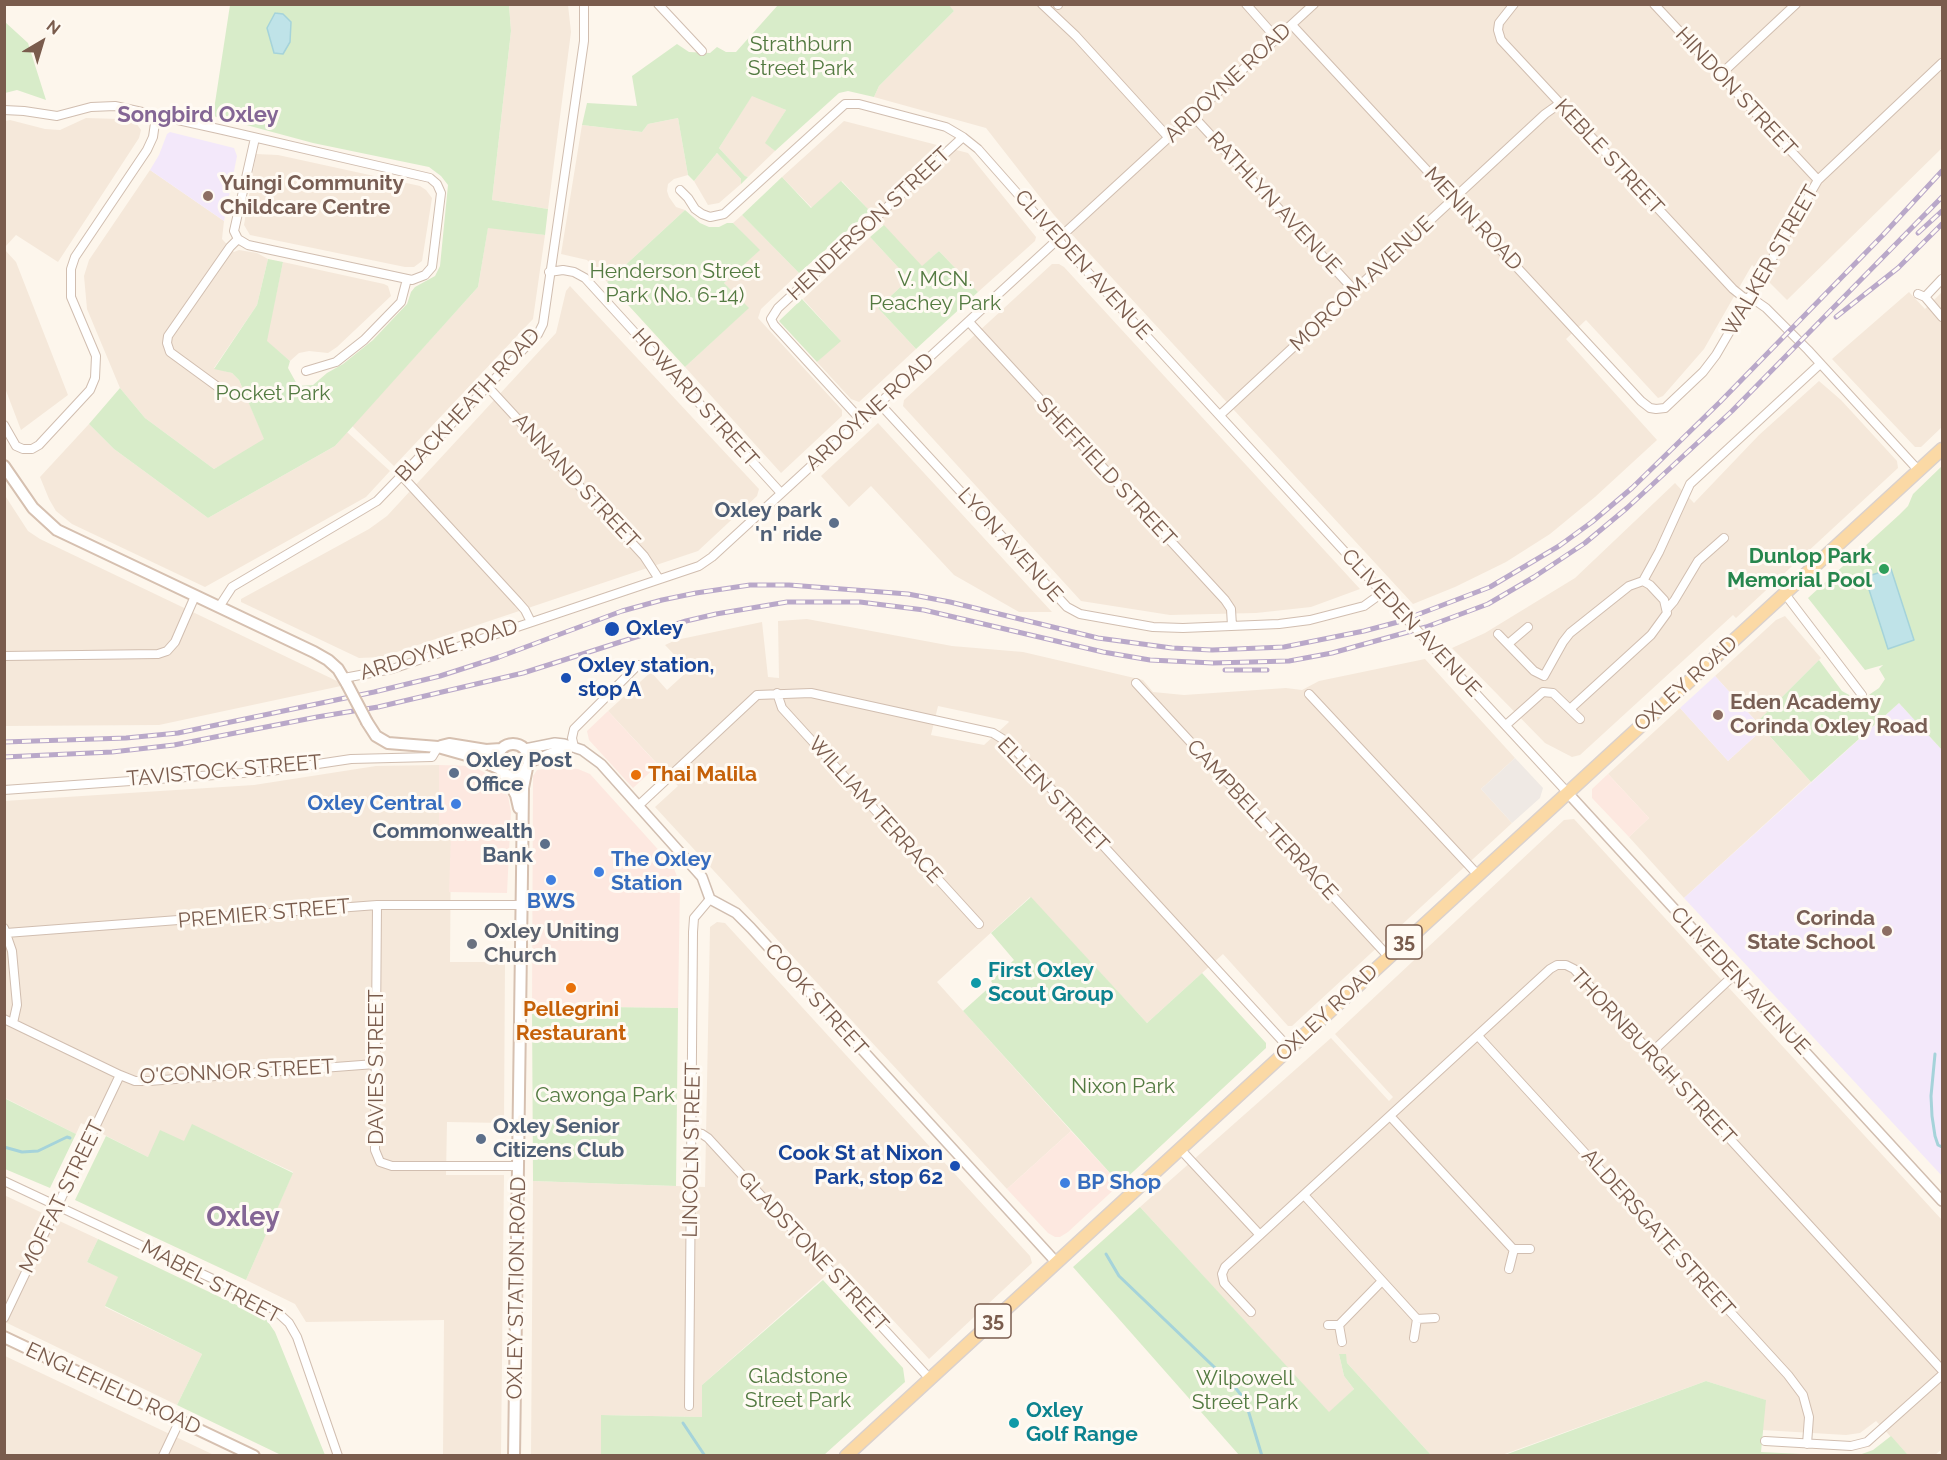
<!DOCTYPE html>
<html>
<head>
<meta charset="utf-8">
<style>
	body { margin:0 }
	#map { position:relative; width:1947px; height:1460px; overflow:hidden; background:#fdf6ec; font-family:Raleway,sans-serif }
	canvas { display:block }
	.frame { position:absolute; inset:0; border:6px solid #7a5c4d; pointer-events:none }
	.north { position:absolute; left:12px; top:12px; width:60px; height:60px; -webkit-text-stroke:4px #fffaf3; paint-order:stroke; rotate:38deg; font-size:16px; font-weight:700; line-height:24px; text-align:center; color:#7a5c4d }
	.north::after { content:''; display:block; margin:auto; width:21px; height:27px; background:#7a5c4d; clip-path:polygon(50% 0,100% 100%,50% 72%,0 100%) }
</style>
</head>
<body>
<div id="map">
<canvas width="1947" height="1460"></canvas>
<div class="frame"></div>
<div class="north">N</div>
</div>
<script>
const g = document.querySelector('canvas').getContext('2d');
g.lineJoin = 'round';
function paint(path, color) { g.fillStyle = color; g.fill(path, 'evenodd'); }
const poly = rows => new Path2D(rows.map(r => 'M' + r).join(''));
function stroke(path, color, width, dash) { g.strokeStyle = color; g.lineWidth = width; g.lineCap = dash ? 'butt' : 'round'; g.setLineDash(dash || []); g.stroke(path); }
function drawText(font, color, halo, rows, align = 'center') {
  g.font = font + ' Raleway,sans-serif'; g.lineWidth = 6; g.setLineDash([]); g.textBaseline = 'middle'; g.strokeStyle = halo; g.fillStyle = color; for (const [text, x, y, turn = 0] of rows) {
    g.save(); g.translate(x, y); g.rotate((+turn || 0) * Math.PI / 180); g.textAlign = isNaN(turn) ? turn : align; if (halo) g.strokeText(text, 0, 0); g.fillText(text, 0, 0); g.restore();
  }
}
paint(poly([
	[509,5,568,5,571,32,548,209,492,200,511,31],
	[948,5,1942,5,1942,148,1787,300,1752,265,1704,349,1663,396,1658,398,1586,320,1566,339,1657,440,1595,497,1550,534,1506,562,1455,587,1413,604,1054,215,986,128,874,97,879,86,954,11],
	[752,95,786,110,766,143,775,151,748,177,745,176,719,148],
	[86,118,120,119,136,123,141,130,139,138,58,262,16,235,5,247,5,121,10,120,45,129,60,130],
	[678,118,688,175,674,179,668,184,667,191,669,197,676,207,685,210,607,282,587,260,561,254,582,125,642,132,648,124],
	[844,121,968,153,1036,237,1035,241,978,292,939,251,922,267,842,181,812,208,782,177],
	[717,153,741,179,741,184,719,203,708,205,694,181],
	[256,154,278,155,420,186,426,190,432,198,422,261,414,267,405,267,250,235,244,225],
	[150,170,224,221,222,239,234,252,239,250,257,253,268,259,257,305,214,368,232,373,239,380,265,440,214,469,145,418,120,388,87,309,84,276,89,260],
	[742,215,799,273,761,309,758,318,842,410,842,416,781,473,685,367,748,308,724,283,759,250,733,223],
	[488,227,545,235,533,319,394,466,352,426,478,287],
	[870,237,909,279,878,308,916,349,859,402,851,399,817,362,840,340,803,299],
	[5,250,16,262,68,395,21,430,5,388],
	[283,262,384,284,388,286,391,296,337,347,328,353,309,351,299,353,290,361,266,341],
	[1052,264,1059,264,1064,267,1360,589,1311,607,1256,613,1170,615,1081,601,903,406,904,400],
	[570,286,759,489,757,496,698,551,382,657,359,658,241,602,241,599,369,529,387,516,556,333,566,291],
	[1909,292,1925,309,1942,292,1942,427,1921,447,1915,447,1832,359],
	[1819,381,1841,400,1897,461,1898,468,1736,618,1733,615,1580,755,1572,757,1545,743,1452,648,1485,633,1575,578,1675,483,1694,503,1759,435],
	[878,423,1052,612,1019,612,954,575,871,486,849,507,821,476],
	[89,424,114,449,208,518,335,446,347,432,390,471,366,497,205,587,72,524,56,511,49,499,40,477],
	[4,494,28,531,40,539,339,682,341,686,159,725,5,726],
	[1785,616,1821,658,1757,722,1715,676,1776,620],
	[807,619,952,646,1023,652,1143,680,1153,692,1184,695,1286,688,1302,690,1319,681,1425,659,1515,758,1481,789,1512,823,1292,1026,1288,1026,1223,954,1147,1023,1030,897,937,982,1071,1131,1007,1189,655,807,678,786,608,711,651,672,667,690,689,670,665,645,676,640,762,622,768,677,779,678,778,621],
	[938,706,1008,721,1009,722,984,745,931,735],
	[1680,708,1728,761,1763,729,1811,782,1684,898,1629,837,1649,818,1608,774],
	[439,765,439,834,451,835,450,962,505,962,504,1123,447,1122,446,1175,504,1175,501,1455,443,1455,444,1320,306,1322,295,1304,246,1280,293,1172,192,1125,185,1141,148,1157,81,1123,76,1134,5,1098,4,801,254,785,376,766],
	[1574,819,1942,1220,1942,1449,1935,1455,1908,1455,1876,1421,1860,1433,1846,1435,1762,1430,1765,1400,1706,1381,1502,1455,1431,1455,1347,1363,1345,1354,1339,1354,1344,1376,1354,1389,1329,1413,1140,1207,1331,1038,1389,1101,1393,1097,1335,1034,1564,820],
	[717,922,725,923,1030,1256,1032,1263,929,1359,840,1263,702,1385,702,1417,602,1415,601,1455,531,1456,533,1181,705,1187,710,927],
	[4,1195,98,1239,87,1262,119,1277,105,1307,202,1354,177,1405,5,1322],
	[5,1356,214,1455,5,1455]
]), '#f5e8da');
paint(poly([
	[608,711,658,765,633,788,589,740,587,731],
	[439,765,472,766,484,772,497,783,508,796,511,812,507,893,449,892,451,835,439,835],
	[560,767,578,769,590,774,673,866,680,884,678,1008,532,1006,533,776,537,770],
	[1608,774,1649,818,1629,837,1592,798,1592,789],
	[1071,1131,1120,1184,1068,1232,1060,1237,1055,1237,1048,1233,1007,1189]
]), '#fde8e0');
paint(poly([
	[1515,758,1543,788,1540,798,1512,823,1481,789]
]), '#efe9e4');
paint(poly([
	[170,132,234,148,237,156,224,221,150,170,159,155,167,134],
	[1715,676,1763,729,1728,761,1680,708],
	[1899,703,1942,750,1942,1176,1684,898]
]), '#f3e8fa');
paint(poly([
	[948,4,954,11,879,86,874,97,848,91,839,93,775,151,765,143,786,110,752,96,719,148,745,176,748,177,741,184,741,179,717,153,694,181,688,175,678,118,648,124,642,132,582,125,587,103,637,106,632,76,677,44,689,52,710,53,717,47,726,52,736,52,778,5],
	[230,5,509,5,511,31,492,200,548,209,545,235,488,228,478,287,335,446,208,518,114,449,89,424,120,388,145,418,214,469,264,439,239,380,232,373,214,369,257,305,268,259,283,262,267,341,290,361,288,368,298,386,313,385,327,373,343,364,373,340,407,304,411,292,415,287,435,276,440,266,448,185,441,176,429,167,313,143,213,116],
	[5,22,28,43,46,100,17,90,5,93],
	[782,177,811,208,841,181,870,211,799,273,742,215],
	[685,210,700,223,709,227,719,227,727,223,733,223,760,250,724,283,749,308,685,367,607,282],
	[884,225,922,266,939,251,978,292,916,349,878,308,909,279,870,237],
	[802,299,841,341,817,362,779,321],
	[1942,466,1942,750,1899,703,1811,782,1757,722,1819,660,1842,691,1851,696,1857,703,1879,688,1885,679,1879,669,1883,665,1865,670,1808,598,1899,515,1908,506,1913,494],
	[1031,897,1147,1023,1202,973,1266,1043,1266,1048,1120,1184,963,1011,993,984,991,981,1014,960,991,933],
	[532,1006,678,1008,676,1186,533,1181],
	[4,1098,76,1134,50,1188,5,1169],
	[192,1124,293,1173,246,1280,75,1200,106,1136,148,1157,160,1130,184,1141],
	[1140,1207,1329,1412,1354,1389,1344,1376,1339,1354,1346,1354,1347,1363,1431,1455,1239,1455,1073,1267],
	[98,1239,266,1319,275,1332,325,1455,281,1455,177,1405,202,1354,105,1306,118,1277,87,1262],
	[823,1280,903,1368,905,1382,824,1455,601,1455,601,1415,702,1417,702,1385],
	[1706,1381,1766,1400,1761,1452,1822,1455,1502,1456],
	[1891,1436,1908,1455,1859,1455,1873,1450]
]), '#d8ecc9');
const water = poly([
	[275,13,283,14,291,22,290,42,283,54,274,53,267,28,275,13],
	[1891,569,1914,640,1888,649,1865,577,1891,569]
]);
paint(water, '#bfe3e8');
stroke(water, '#a5d3da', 1.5);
stroke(poly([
	[1935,1054,1931,1096,1932,1116,1935,1136,1938,1145,1942,1147],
	[4,1147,22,1152,38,1151,67,1137,70,1138],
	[1106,1254,1119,1276,1234,1386,1245,1400,1262,1456],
	[683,1423,705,1456]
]), '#a5d3da', 3);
const minor = poly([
	[658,4,702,51],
	[1042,4,1076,36,1169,138],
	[1058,4,1058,5],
	[1246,4,1277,39],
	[1514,4,1499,23,1498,30,1501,40,1733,289,1743,297,1756,301,1766,308,1808,350,1919,471],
	[1654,4,1818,180],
	[1292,25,1641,401,1650,408,1656,409,1665,408,1703,372,1716,355,1818,180,1942,63],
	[1720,75,1796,4],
	[4,110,24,111,57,116,91,107,115,106,223,130,430,178,437,184,441,193,432,267,425,275,412,280,248,245,238,239,234,231,255,138],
	[1193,116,1355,291],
	[680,190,688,198,695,209,702,214,710,217,724,214,845,104,859,104,946,127,963,137,978,149,1062,244,1401,613],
	[549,272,563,270,574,272,585,278,781,493],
	[1918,294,1925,297,1942,317],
	[1925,297,1942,279],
	[969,322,1225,600,1231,609,1232,626],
	[306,371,336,362,364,340,401,302,407,279],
	[488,387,644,556,659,579],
	[222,390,170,352,167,343,168,336,230,247,238,239],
	[879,403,1067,607,1080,614,1153,627,1183,628,1279,624,1310,620,1364,606,1382,593],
	[1220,415,1545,114,1559,104],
	[861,420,774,325,771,319,778,308,963,137],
	[4,425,16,446,23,449,32,449,39,445,90,390,95,378,96,356,71,297,71,269,75,257,147,150,153,137,156,116],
	[402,476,518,602,525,610,531,622],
	[1785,594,1862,695],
	[219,607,232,587,377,501,538,334,543,324,584,41,584,4],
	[1667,609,1674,601,1698,561,1724,538],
	[1498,634,1534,671,1544,676,1563,642,1570,633,1629,586,1643,581,1659,552,1690,484,1820,364],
	[1508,644,1528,627],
	[1432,646,1567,792],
	[4,656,158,654,167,651,175,642,195,596],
	[344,678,392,669,699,566,712,557,1314,4],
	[1136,683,1388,956],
	[777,693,782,708,979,924],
	[1309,694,1478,875],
	[1570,709,1651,635,1667,613,1664,600,1650,585,1643,581],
	[1506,725,1543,692,1553,693,1580,719],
	[574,747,572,738,574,729,638,665],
	[4,790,271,771,351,759,432,757,438,747],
	[638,806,757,695,811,693,993,733,1009,743,1289,1048],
	[377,905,375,1150,380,1162,392,1166,519,1166],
	[4,928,12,951,17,1005,13,1023],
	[6,933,377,905,522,905],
	[4,1019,120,1075,135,1081,149,1081,375,1064],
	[1478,1036,1788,1375,1803,1395,1809,1417,1807,1444],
	[1651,1053,1734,975],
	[1390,1116,1514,1250],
	[692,1132,702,1134,708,1138,930,1379],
	[1180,1149,1260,1235],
	[4,1181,228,1286,275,1310,289,1323,297,1337,338,1456],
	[1304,1195,1417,1319],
	[1509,1269,1514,1249,1530,1249],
	[1251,1312,1224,1283,1222,1274,1225,1267,1550,969,1557,965,1566,965,1574,969,1942,1370],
	[4,1318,120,1075],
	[1328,1325,1339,1325,1342,1342],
	[1339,1325,1382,1281],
	[1414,1338,1417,1319,1435,1318],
	[689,1406,693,932,694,918,710,899],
	[1765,1441,1851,1446,1867,1442,1942,1375],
	[163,1456,180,1420]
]);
const tertiary = poly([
	[525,749,555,743,564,744,582,750,601,764,702,877,710,899,736,913,751,928,1056,1262],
	[529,763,549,754,571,747],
	[1567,792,1942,1201]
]);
const secondary = poly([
	[4,466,33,508,57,530,314,652,328,660,338,669,347,684],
	[367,722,376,736,388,743,438,747,470,756,500,769],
	'497 760a16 16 0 1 1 32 0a16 16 0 1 1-32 0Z',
	[441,746,449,744,486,750,501,749],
	[504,773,516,795,519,808],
	[4,1337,254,1456],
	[514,1456,522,874,523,788,527,768]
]);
const primary = poly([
	[846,1456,1942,449]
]);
stroke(minor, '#d1beb0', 10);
stroke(tertiary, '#d1beb0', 12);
stroke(secondary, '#d6c0b0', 14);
stroke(primary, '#dad1cd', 15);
stroke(minor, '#fff', 8);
stroke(tertiary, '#fff', 9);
stroke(secondary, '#fff', 10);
stroke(primary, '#fbd9a5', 12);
const rail = poly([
	[1918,233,1942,211],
	[1836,317,1898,268,1942,224],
	[1225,670,1267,670],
	[4,742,126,738,178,733,374,692,440,676,499,657,622,611,662,600,696,593,750,585,789,585,908,594,950,602,1098,638,1172,648,1212,650,1284,647,1364,631,1398,622,1490,587,1559,546,1592,522,1632,488,1720,402,1882,236,1942,171],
	[4,757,112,752,174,745,317,717,378,707,523,673,686,621,716,614,787,602,860,602,924,610,1103,652,1150,660,1213,663,1289,661,1332,653,1426,627,1488,604,1534,577,1585,543,1627,508,1732,411,1942,197]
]);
stroke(rail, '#b9a8c9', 5);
stroke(rail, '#fffaf3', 3, [9]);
const minorBridge = poly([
	[1401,613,1432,646]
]);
const secondaryBridge = poly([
	[347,684,367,722]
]);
stroke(minorBridge, '#d1beb0', 10, []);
stroke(secondaryBridge, '#d6c0b0', 14, []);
stroke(minorBridge, '#fff', 8);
stroke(secondaryBridge, '#fff', 10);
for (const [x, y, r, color] of [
	[208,196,6,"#8d6e63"],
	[834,523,6,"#5c6f8a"],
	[1884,569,6,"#2e9e5b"],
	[612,629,8,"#1a4fb4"],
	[566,678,6,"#1a4fb4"],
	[1718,715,6,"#8d6e63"],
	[454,773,6,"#5c6f8a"],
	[636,775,6,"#e8710a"],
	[456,804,6,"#3f7fe0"],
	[545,844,6,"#5c6f8a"],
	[599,872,6,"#3f7fe0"],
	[551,880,6,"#3f7fe0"],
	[1887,931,6,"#8d6e63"],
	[472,944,6,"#6b7280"],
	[976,983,6,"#0f9aa8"],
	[571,988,6,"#e8710a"],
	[481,1139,6,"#5c6f8a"],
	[955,1166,6,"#1a4fb4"],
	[1065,1183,6,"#3f7fe0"],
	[1014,1423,6,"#0f9aa8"]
]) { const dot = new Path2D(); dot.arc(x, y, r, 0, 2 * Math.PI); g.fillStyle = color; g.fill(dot); stroke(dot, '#fffaf3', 2); }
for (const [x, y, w] of [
	[1404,942,36],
	[993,1321,36]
]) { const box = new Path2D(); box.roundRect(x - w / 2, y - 17, w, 34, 4.5); g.fillStyle = '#fffaf3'; g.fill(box); stroke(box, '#7a5c4d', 1.5); }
drawText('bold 20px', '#7a5c4d', null, [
	["35",1404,942],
	["35",993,1321]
]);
drawText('21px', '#537a41', '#fffaf3', [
	["Strathburn",801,45],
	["Street Park",801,69],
	["Henderson Street",675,272],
	["Park (No. 6-14)",675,296],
	["V. MCN.",935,280],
	["Peachey Park",935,304],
	["Pocket Park",273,394],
	["Nixon Park",1123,1087],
	["Cawonga Park",605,1096],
	["Gladstone",798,1377],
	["Street Park",798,1401],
	["Wilpowell",1245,1379],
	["Street Park",1245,1403]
]);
drawText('21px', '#7a5c4d', '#fffaf3', [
	["ARDOYNE ROAD",1228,83,-43],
	["HINDON STREET",1736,92,47],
	["KEBLE STREET",1609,157,47],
	["RATHLYN AVENUE",1274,203,47],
	["MENIN ROAD",1473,219,47],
	["HENDERSON STREET",869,224,-43],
	["WALKER STREET",1771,261,-60],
	["CLIVEDEN AVENUE",1083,265,48],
	["MORCOM AVENUE",1362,284,-43],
	["HOWARD STREET",695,398,48],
	["BLACKHEATH ROAD",468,405,-47],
	["ARDOYNE ROAD",870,412,-42],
	["SHEFFIELD STREET",1106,472,47],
	["ANNAND STREET",576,481,47],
	["LYON AVENUE",1010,545,48],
	["CLIVEDEN AVENUE",1411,623,47],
	["ARDOYNE ROAD",439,650,-17],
	["OXLEY ROAD",1686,684,-42],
	["TAVISTOCK STREET",224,771,-5],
	["ELLEN STREET",1053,795,46],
	["WILLIAM TERRACE",875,810,48],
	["CAMPBELL TERRACE",1262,820,47],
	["PREMIER STREET",264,914,-5],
	["CLIVEDEN AVENUE",1740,981,47],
	["COOK STREET",816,1000,48],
	["OXLEY ROAD",1327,1013,-43],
	["THORNBURGH STREET",1653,1057,47],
	["DAVIES STREET",377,1067,-90],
	["O'CONNOR STREET",237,1072,-3],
	["LINCOLN STREET",692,1150,-89],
	["MOFFAT STREET",62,1197,-64],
	["ALDERSGATE STREET",1658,1233,48],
	["GLADSTONE STREET",813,1252,47],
	["MABEL STREET",211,1282,28],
	["OXLEY STATION ROAD",517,1288,-89],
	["ENGLEFIELD ROAD",113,1389,25]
]);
drawText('bold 21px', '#785e54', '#fffaf3', [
	["Yuingi Community",220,184],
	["Childcare Centre",220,208],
	["Eden Academy",1730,703],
	["Corinda Oxley Road",1730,727],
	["Corinda",1875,919,"right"],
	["State School",1875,943,"right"]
], 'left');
drawText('bold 21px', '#4e5e75', '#fffaf3', [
	["Oxley park",822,511],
	["'n' ride",822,535],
	["Oxley Post",466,761,"left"],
	["Office",466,785,"left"],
	["Commonwealth",533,832],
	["Bank",533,856],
	["Oxley Senior",493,1127,"left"],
	["Citizens Club",493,1151,"left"]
], 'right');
drawText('bold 21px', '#27864d', '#fffaf3', [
	["Dunlop Park",1872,557],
	["Memorial Pool",1872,581]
], 'right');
drawText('bold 21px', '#164399', '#fffaf3', [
	["Oxley",626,629],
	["Oxley station,",578,666],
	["stop A",578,690],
	["Cook St at Nixon",943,1154,"right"],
	["Park, stop 62",943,1178,"right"]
], 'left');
drawText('bold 21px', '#c56008', '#fffaf3', [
	["Thai Malila",648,775],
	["Pellegrini",571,1010,"center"],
	["Restaurant",571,1034,"center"]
], 'left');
drawText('bold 21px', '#366cbe', '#fffaf3', [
	["Oxley Central",444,804,"right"],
	["The Oxley",611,860],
	["Station",611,884],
	["BWS",551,902,"center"],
	["BP Shop",1077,1183]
], 'left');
drawText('bold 21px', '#5b616d', '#fffaf3', [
	["Oxley Uniting",484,932],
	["Church",484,956]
], 'left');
drawText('bold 21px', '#0d838f', '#fffaf3', [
	["First Oxley",988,971],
	["Scout Group",988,995],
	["Oxley",1026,1411],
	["Golf Range",1026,1435]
], 'left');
drawText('bold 22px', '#846695', '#fffaf3', [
	["Songbird Oxley",198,115]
]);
drawText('bold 27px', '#846695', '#fffaf3', [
	["Oxley",243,1218]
]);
</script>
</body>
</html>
